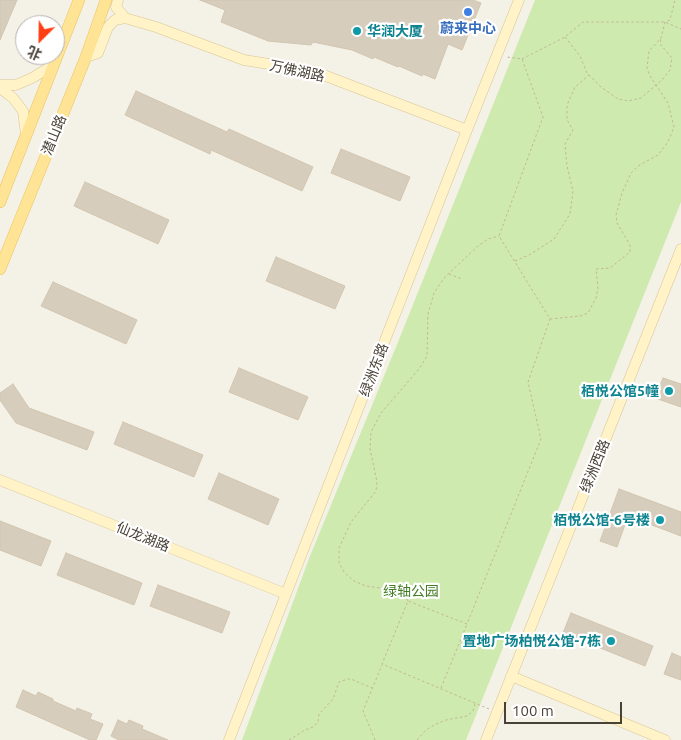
<!DOCTYPE html>
<html>
<head>
<meta charset="utf-8">
<style>
	body { margin:0 }
	#map { position:relative; width:681px; height:740px; overflow:hidden; background:#f4f1e7; font-family:Ubuntu,"Noto Sans SC",sans-serif }
	canvas { display:block }
	.north { position:absolute; left:15px; top:15px; width:50px; height:50px; box-sizing:border-box; background:#fff; border:1px solid #b6b3af; border-radius:50%; rotate:203deg; font-size:14px; font-weight:700; line-height:20px; text-align:center; color:#484136 }
	.north::after { content:''; display:block; margin:auto; width:18px; height:22px; background:#ff3e14; clip-path:polygon(50% 0,100% 100%,50% 72%,0 100%) }
	.scale { position:absolute; left:504px; top:702px; width:118px; height:22px; box-sizing:border-box; border:2px solid #484136; border-top:0; padding-left:6px; font-size:15px; line-height:18px; white-space:nowrap; color:#484136; -webkit-text-stroke:4px #fff; paint-order:stroke }
</style>
</head>
<body>
<div id="map">
<canvas width="681" height="740"></canvas>
<div class="north">北</div>
<div class="scale">100 m</div>
</div>
<script>
const g = document.querySelector('canvas').getContext('2d');
g.lineJoin = 'round';
function paint(path, color) { g.fillStyle = color; g.fill(path, 'evenodd'); }
const poly = rows => new Path2D(rows.map(r => 'M' + r).join(''));
function stroke(path, color, width, dash) { g.strokeStyle = color; g.lineWidth = width; g.lineCap = dash ? 'butt' : 'round'; g.setLineDash(dash || []); g.stroke(path); }
function drawText(font, color, halo, rows, align = 'center') {
  g.font = font + ' Ubuntu,"Noto Sans SC",sans-serif'; g.lineWidth = 4.5; g.setLineDash([]); g.textBaseline = 'middle'; g.strokeStyle = halo; g.fillStyle = color; for (const [text, x, y, turn = 0] of rows) {
    g.save(); g.translate(x, y); g.rotate((+turn || 0) * Math.PI / 180); g.textAlign = isNaN(turn) ? turn : align; if (halo) g.strokeText(text, 0, 0); g.fillText(text, 0, 0); g.restore();
  }
}
paint(poly([
	[535,0,681,0,681,202,466,740,242,740,310,556,396,347]
]), '#ceeaae');
const building = poly([
	[0,0,17,0,0,40,0,0],
	[200,0,473,0,481,3,462,50,448,44,435,79,423,74,422,76,399,66,398,67,374,57,373,59,352,50,313,42,311,45,268,41,221,22,225,10,200,0],
	[136,91,227,132,229,129,313,167,302,191,211,150,210,154,125,115,136,91],
	[341,149,410,177,400,201,331,173,341,149],
	[85,182,169,220,158,244,74,206,85,182],
	[276,257,345,286,335,309,266,281,276,257],
	[53,282,137,320,126,344,41,306,53,282],
	[239,368,308,397,298,420,229,392,239,368],
	[663,378,681,384,681,407,655,398,663,378],
	[13,384,29,408,94,432,87,450,16,423,0,400,0,393,13,384],
	[123,422,203,455,194,477,114,444,123,422],
	[219,473,279,499,268,525,208,499,219,473],
	[619,489,681,512,681,536,628,516,617,547,600,541,619,489],
	[0,521,51,541,41,566,0,550,0,521],
	[66,553,142,583,134,605,57,575,66,553],
	[158,585,230,612,222,633,150,606,158,585],
	[571,613,653,646,645,666,563,633,571,613],
	[672,653,681,657,681,680,664,674,672,653],
	[23,690,36,696,38,692,53,699,53,701,76,711,77,708,92,714,90,719,103,724,96,740,90,740,16,707,23,690],
	[118,720,127,724,129,720,143,726,142,729,168,740,119,740,111,736,118,720]
]);
paint(building, '#d7cdbc');
stroke(building, '#d2c5af', 1);
const secondary = poly([
	[125,18,156,27,244,60,313,71,467,130],
	[86,57,98,53,108,27,115,20,125,18,116,7,118,0],
	[0,85,16,85,32,78,52,66],
	[0,88,13,98,23,111,26,135],
	[0,480,286,594],
	[511,676,665,740],
	[229,740,467,130,519,0],
	[486,740,681,249]
]);
const primary = poly([
	[0,202,79,0],
	[0,269,86,57,106,0]
]);
stroke(secondary, '#d7c695', 11);
stroke(primary, '#e9c461', 12);
stroke(poly([
	[565,37,580,56,587,73,601,87,618,99,628,101,641,98,663,79,670,70,672,58,660,44,661,39],
	[522,59,565,37,583,22,665,22,681,29],
	[515,261,529,255,554,239,570,214,573,191,567,166,565,144,573,130,567,120,567,105,575,87,589,75],
	[449,274,462,279],
	[550,319,580,316,588,313,596,298,598,288,596,269,610,268,630,252,630,245,617,223,616,215,622,193,631,173,638,166,658,155,668,142,674,127,668,103,650,76,647,68,649,51,661,38,665,22,670,20,675,0],
	[408,601,402,591,391,587,380,588,366,586,354,581,344,572,339,563,339,548,351,522,376,491,377,482,370,449,371,432,381,413,419,369,427,356,428,314,434,293,444,278,478,246,488,239,499,236],
	[441,688,467,624],
	[489,709,382,664,408,601,467,624,541,439,528,382,550,319,499,236,543,117,522,59,507,57],
	[289,740,305,730,313,727,318,722,319,714,333,699,339,682,348,679,351,679,372,688],
	[375,740,363,711,382,665],
	[417,740,426,730,434,725,446,720,467,716,473,711,475,704]
]), '#c3b69a', 1, [2.5, 2.5]);
stroke(secondary, '#fff3c7', 10);
stroke(primary, '#ffe496', 11);
for (const [x, y, r, color] of [
	[468,12,5,"#3f7fe0"],
	[357,31,5,"#0f9aa8"],
	[669,391,5,"#0f9aa8"],
	[660,520,5,"#0f9aa8"],
	[611,641,5,"#0f9aa8"]
]) { const dot = new Path2D(); dot.arc(x, y, r, 0, 2 * Math.PI); g.fillStyle = color; g.fill(dot); stroke(dot, '#fff', 2); }
drawText('bold 14px', '#366cbe', '#fff', [
	["蔚来中心",468,28]
]);
drawText('bold 14px', '#0d838f', '#fff', [
	["华润大厦",367,31,"left"],
	["栢悦公馆5幢",659,391],
	["栢悦公馆-6号楼",650,520],
	["置地广场柏悦公馆-7栋",601,641]
], 'right');
drawText('14px', '#484136', '#fff', [
	["万佛湖路",297,71,12],
	["潜山路",54,135,-68],
	["绿洲东路",374,370,-69],
	["绿洲西路",595,466,-68],
	["仙龙湖路",143,537,22]
]);
drawText('14px', '#447d26', '#fff', [
	["绿轴公园",411,591]
]);
</script>
</body>
</html>
